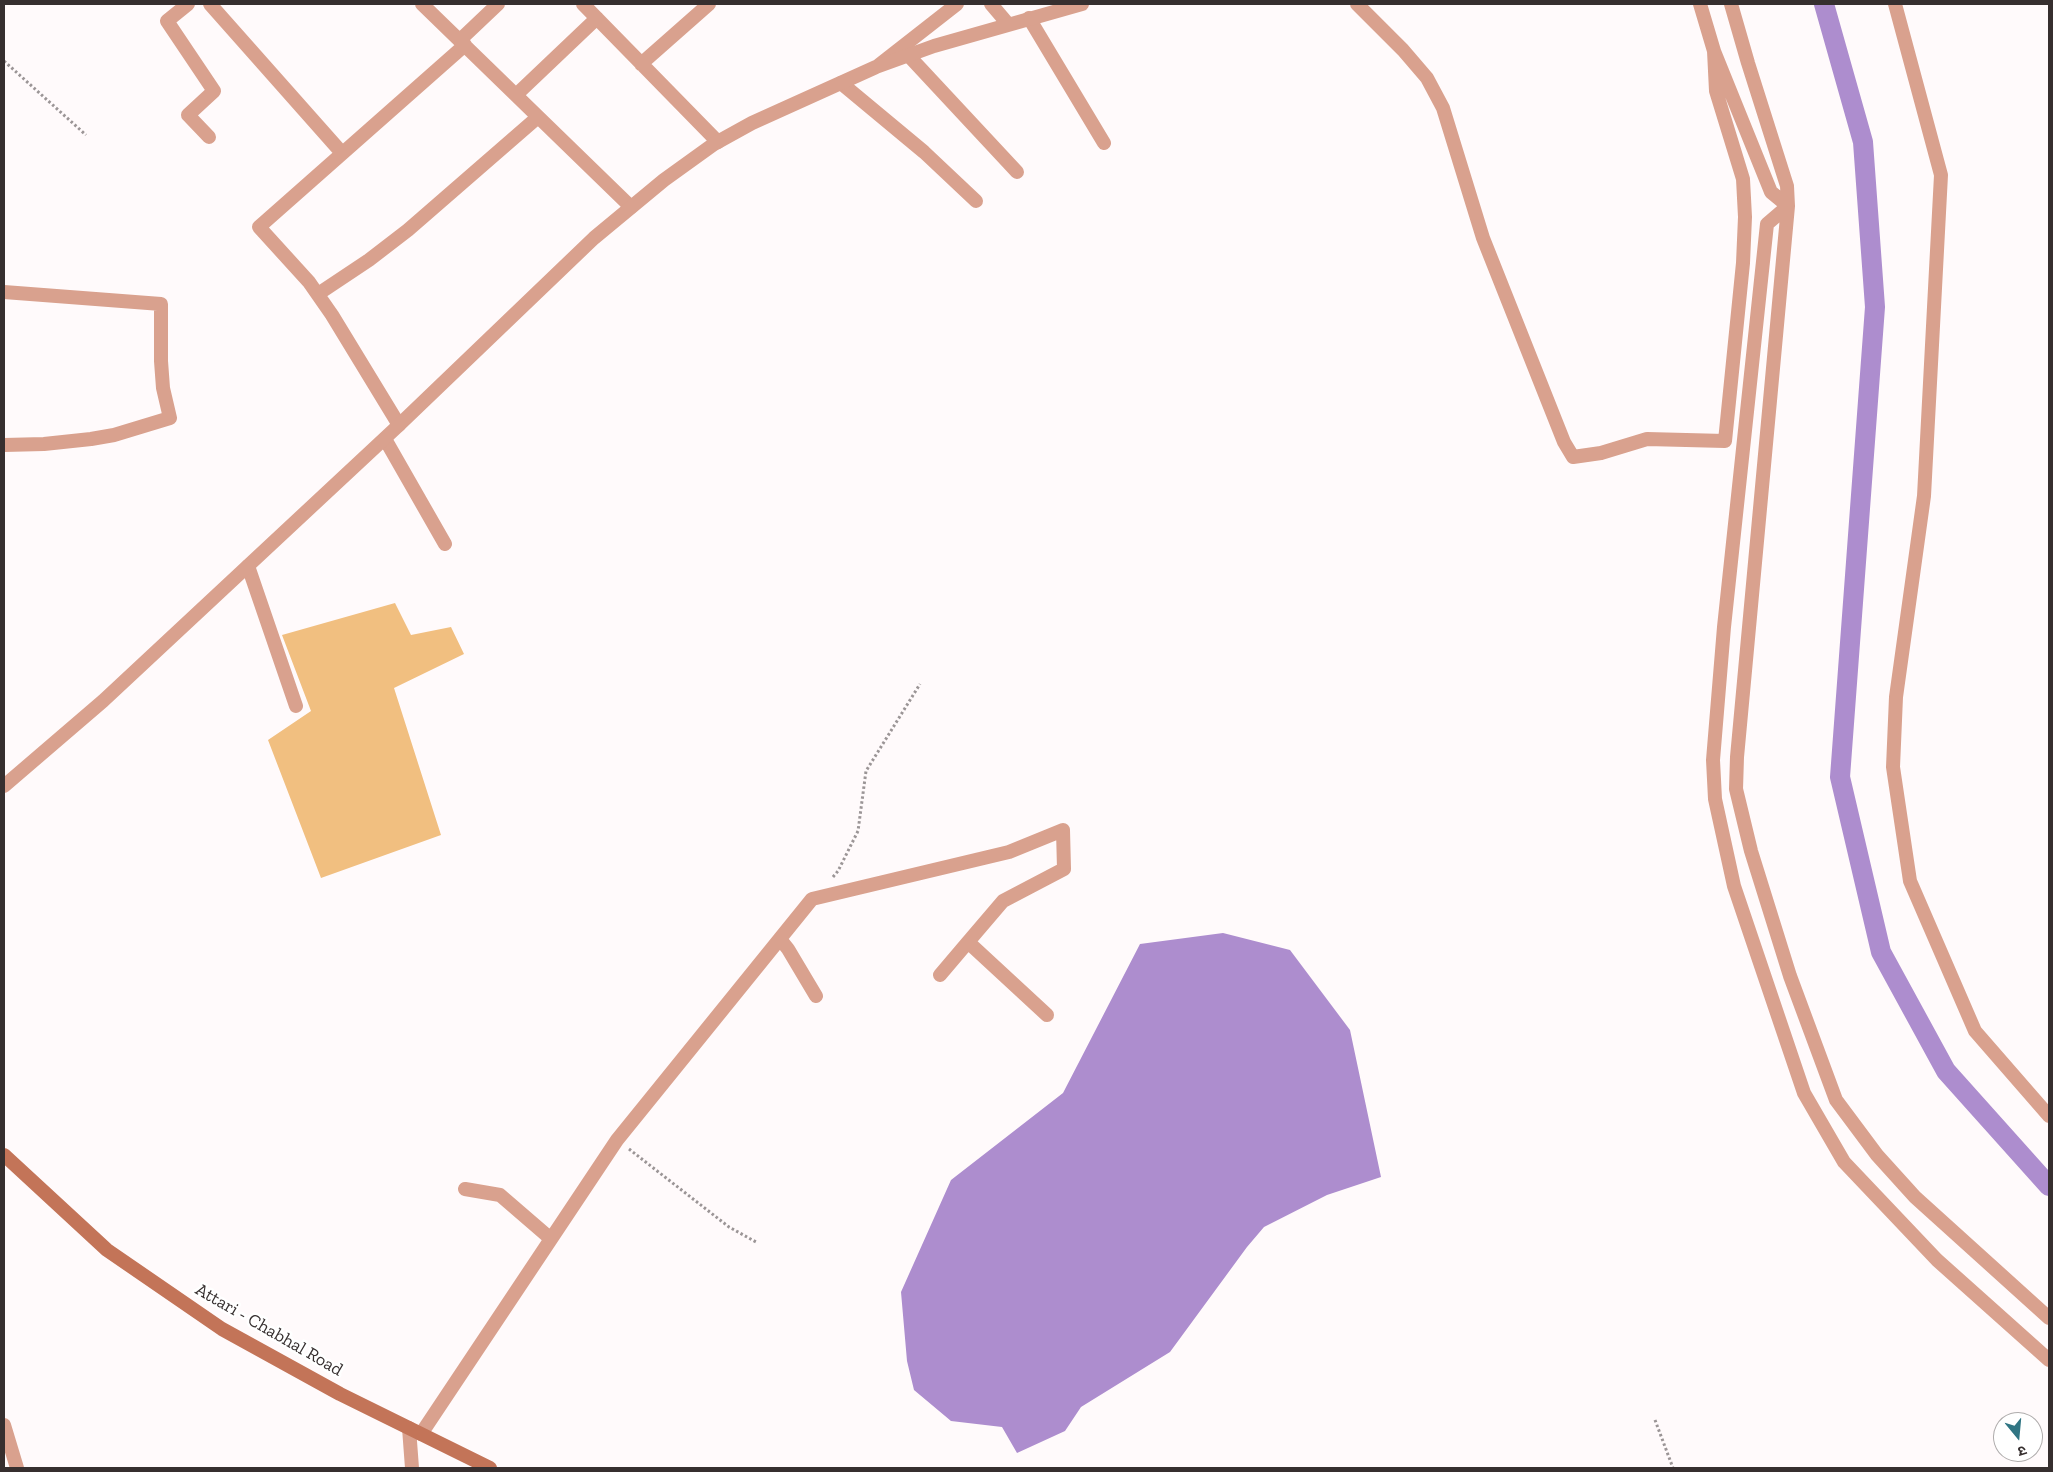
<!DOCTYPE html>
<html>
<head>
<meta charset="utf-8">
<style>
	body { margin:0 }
	#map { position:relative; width:2053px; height:1472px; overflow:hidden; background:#fffafb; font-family:"Zilla Slab","Noto Sans Devanagari",serif }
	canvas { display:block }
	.frame { position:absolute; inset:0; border:5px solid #362f2f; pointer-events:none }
	.north { position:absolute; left:1993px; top:1412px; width:50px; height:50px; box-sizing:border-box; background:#fff; border:1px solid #afacac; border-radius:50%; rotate:163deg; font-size:14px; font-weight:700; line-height:20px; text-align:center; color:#362f2f }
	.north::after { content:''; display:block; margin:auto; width:18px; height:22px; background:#307583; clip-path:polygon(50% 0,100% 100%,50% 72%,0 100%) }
</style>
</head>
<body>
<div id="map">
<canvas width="2053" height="1472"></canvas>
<div class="frame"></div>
<div class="north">उ</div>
</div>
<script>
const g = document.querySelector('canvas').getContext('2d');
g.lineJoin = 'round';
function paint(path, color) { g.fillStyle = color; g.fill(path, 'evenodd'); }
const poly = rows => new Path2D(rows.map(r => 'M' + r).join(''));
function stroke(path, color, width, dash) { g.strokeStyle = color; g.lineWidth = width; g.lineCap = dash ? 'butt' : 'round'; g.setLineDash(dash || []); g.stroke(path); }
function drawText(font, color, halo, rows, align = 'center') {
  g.font = font + ' "Zilla Slab",serif'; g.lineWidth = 5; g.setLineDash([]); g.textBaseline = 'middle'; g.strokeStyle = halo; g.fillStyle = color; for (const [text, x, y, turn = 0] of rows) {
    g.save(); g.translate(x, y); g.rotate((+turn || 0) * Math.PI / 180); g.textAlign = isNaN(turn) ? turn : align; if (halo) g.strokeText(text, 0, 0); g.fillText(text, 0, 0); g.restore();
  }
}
paint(poly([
	[395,603,411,635,451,627,464,654,394,688,441,835,321,878,268,740,311,711,282,635]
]), '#f1bf80');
paint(poly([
	[1223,933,1290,950,1350,1030,1381,1177,1327,1195,1264,1227,1247,1247,1170,1352,1081,1407,1065,1431,1017,1453,1002,1427,951,1421,914,1390,907,1361,901,1292,951,1180,1063,1093,1140,944]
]), '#ad8dce');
stroke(poly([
	[1824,4,1863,142,1875,307,1840,777,1881,952,1946,1071,2049,1186]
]), '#ad8dce', 20);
stroke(poly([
	[4,61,86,135],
	[833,877,838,871,858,831,866,771,920,684],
	[629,1149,729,1227,756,1242],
	[1655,1420,1673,1468]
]), '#9b9596', 3, [2.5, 2.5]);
stroke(poly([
	[188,4,167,21,214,91,188,115,209,137],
	[210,4,342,153],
	[422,4,631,207],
	[583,4,718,142],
	[991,4,1008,24],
	[1357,4,1403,50,1427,78,1443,108,1483,238,1564,442,1573,457,1601,453,1647,439,1725,441,1743,263,1745,217,1743,179,1716,91,1714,51,1700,4],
	[1731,4,1748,63,1787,186,1788,206,1737,757,1736,789,1751,851,1790,976,1836,1100,1877,1155,1915,1197,2049,1318],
	[1895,4,1941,175,1924,496,1896,697,1893,767,1910,881,1975,1031,2049,1116],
	[1029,18,1104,143],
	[460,40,498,4],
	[1714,51,1771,192,1788,206,1767,224,1724,627,1713,760,1715,799,1734,886,1804,1093,1844,1162,1937,1260,2049,1360],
	[908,55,1017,172],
	[641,64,709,4],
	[879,65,957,4],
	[841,83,924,152,976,201],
	[516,95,597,18],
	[4,292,161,304,161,361,163,388,170,418,114,435,91,439,44,444,4,445],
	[318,294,369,260,408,230,538,117],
	[399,425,332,315,309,282,259,227,465,45],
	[385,439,445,544],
	[248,566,296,706],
	[780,939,788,949,816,996],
	[940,975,968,942],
	[465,1189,500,1195,551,1239],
	[409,1428,412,1468],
	[421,1434,617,1140,812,899,1009,852,1063,830,1064,869,1003,901,968,942,1047,1015]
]), '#d9a18e', 14);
stroke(poly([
	[4,786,103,701,399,425,594,238,664,180,714,144,752,123,876,67,934,46,1082,4],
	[4,1425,17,1468]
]), '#d9a18e', 14);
stroke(poly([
	[4,1155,107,1250,222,1329,340,1394,490,1468]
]), '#c37458', 14);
drawText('18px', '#362f2f', '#fff', [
	["Attari - Chabhal Road",269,1330,30]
]);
</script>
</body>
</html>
